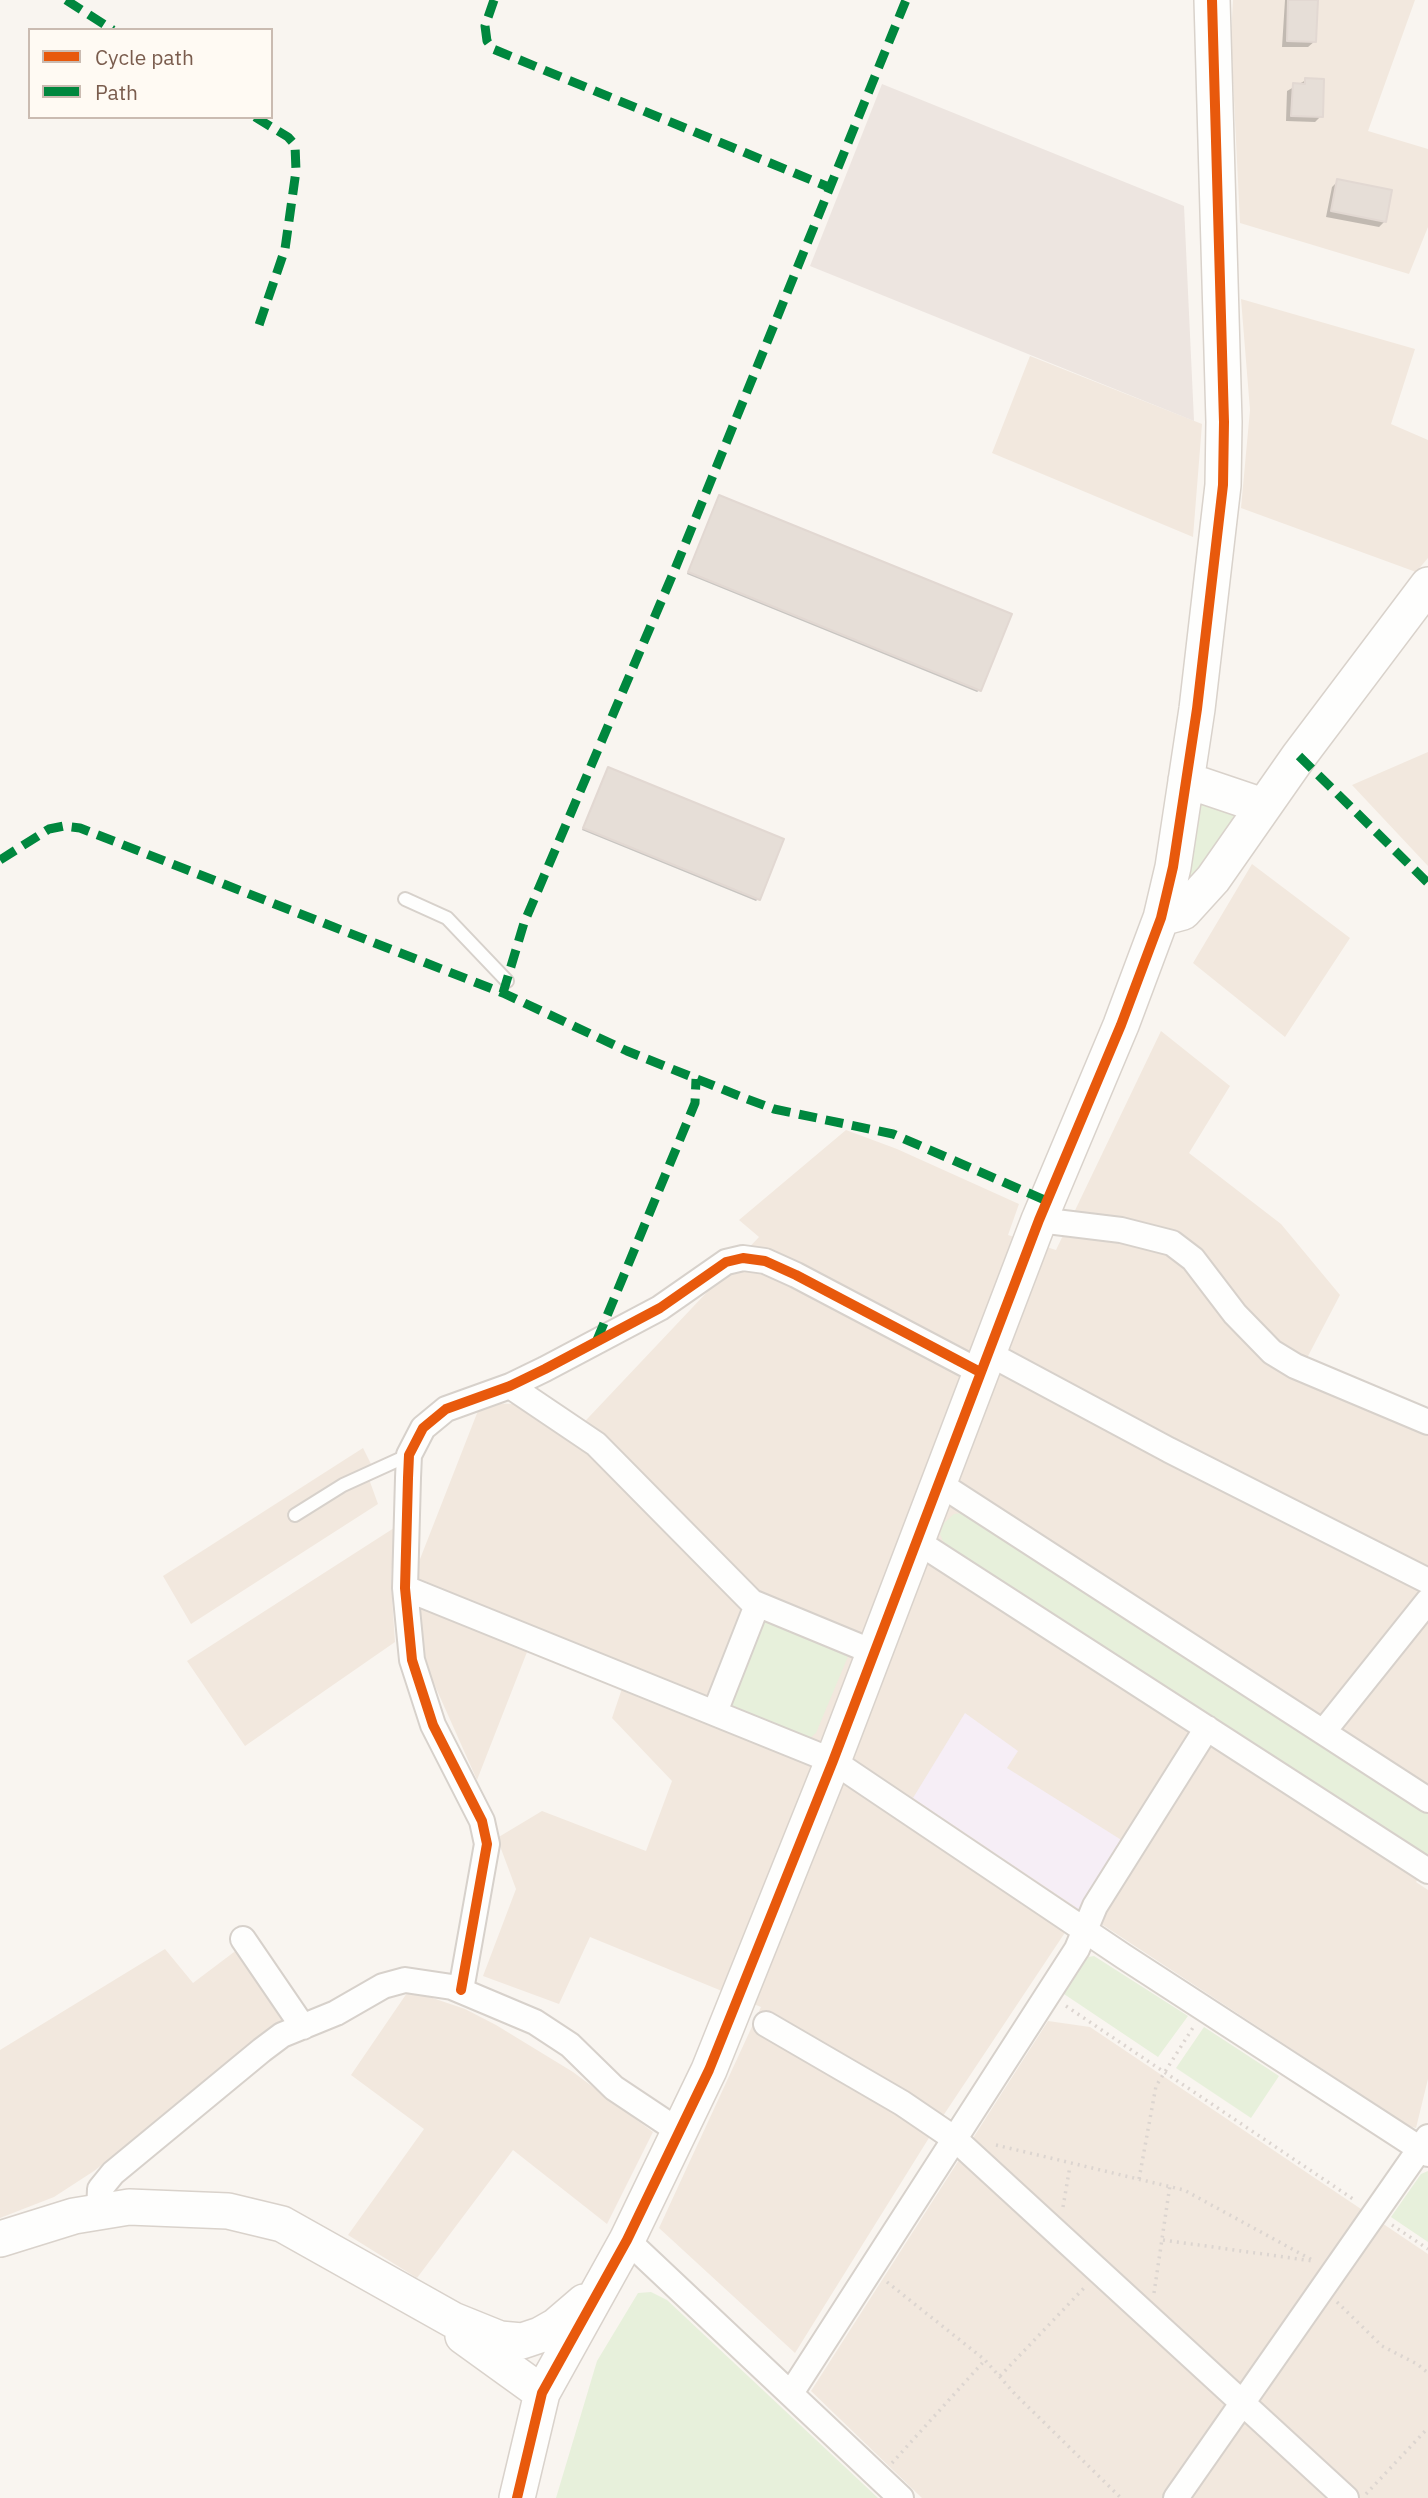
<!DOCTYPE html>
<html>
<head>
<meta charset="utf-8">
<style>
	body { margin:0 }
	#map { position:relative; width:1428px; height:2498px; overflow:hidden; background:#f9f5f0; font-family:"IBM Plex Sans",sans-serif }
	canvas { display:block }
	.legend { position:absolute; left:28px; top:28px; width:245px; height:91px; box-sizing:border-box; background:#fffaf3; border:2px solid #cabbb1; margin:0; padding:9px 12px; list-style:none; font-size:21px; color:#7a5c4d }
	.legend li { display:flex; align-items:center; gap:14px; height:35px }
	.legend b { width:35px; border:2px solid #cabbb1 }
</style>
</head>
<body>
<div id="map">
<canvas width="1428" height="2498"></canvas>
<ul class="legend">
<li><b style="height:9px;background:#e8590c"></b>Cycle path</li>
<li><b style="height:9px;background:#00873e"></b>Path</li>
</ul>
</div>
<script>
const g = document.querySelector('canvas').getContext('2d');
g.lineJoin = 'round';
function paint(path, color) { g.fillStyle = color; g.fill(path, 'evenodd'); }
const poly = rows => new Path2D(rows.map(r => 'M' + r).join(''));
function stroke(path, color, width, dash) { g.strokeStyle = color; g.lineWidth = width; g.lineCap = dash ? 'butt' : 'round'; g.setLineDash(dash || []); g.stroke(path); }
paint(poly([
	[1233,0,1415,0,1368,131,1428,149,1428,227,1409,274,1240,223,1231,37],
	[1241,299,1415,349,1391,424,1428,440,1428,558,1416,572,1241,508,1250,410],
	[1030,356,1202,424,1193,537,992,453],
	[1428,752,1428,866,1352,785],
	[1252,864,1350,938,1285,1037,1193,963],
	[1161,1031,1230,1086,1189,1153,1281,1224,1340,1295,1296,1379,1428,1433,1428,1866,1416,1882,1428,1890,1428,2079,1416,2128,1409,2126,1080,1910,937,2125,795,2353,659,2228,761,2007,590,1937,559,2004,483,1976,516,1889,497,1838,542,1811,646,1851,672,1781,612,1718,629,1668,536,1629,477,1780,423,1659,413,1577,481,1403,516,1404,572,1435,759,1237,739,1220,846,1130,897,1149,1019,1204,1008,1235,1056,1250],
	[363,1448,371,1464,365,1468,378,1504,191,1624,163,1576],
	[394,1528,391,1582,395,1642,245,1746,187,1661],
	[242,1946,284,2021,94,2171,54,2197,0,2218,0,2050,165,1949,193,1983],
	[409,1990,465,2009,496,2025,573,2072,653,2132,607,2224,513,2150,417,2278,348,2235,424,2129,351,2075],
	[1048,2021,1090,2027,1428,2254,1428,2498,922,2498,811,2391]
]), '#f2e8de');
paint(poly([
	[882,84,1184,206,1194,421,810,266]
]), '#ede5e0');
paint(poly([
	[965,1713,1018,1751,1007,1768,1123,1841,1080,1910,913,1798]
]), '#f6eef6');
paint(poly([
	[1197,797,1240,813,1193,878,1187,879],
	[963,1513,1428,1812,1428,1864,946,1548,940,1534,944,1523,954,1514],
	[764,1619,849,1654,816,1733,810,1738,731,1705],
	[1094,1956,1188,2016,1158,2057,1064,1994,1088,1957],
	[1204,2027,1279,2076,1251,2118,1176,2068],
	[1428,2171,1428,2242,1391,2217,1421,2174],
	[651,2292,667,2300,878,2498,556,2498,597,2361,638,2293]
]), '#e7f0db');
paint(poly([
	[1285,0,1316,0,1315,41,1308,47,1282,47],
	[1306,80,1321,116,1315,122,1286,121,1287,91],
	[1338,181,1385,221,1379,227,1326,217,1332,187],
	[719,497,980,690,977,692,687,574],
	[608,769,758,899,756,901,582,830]
]), '#0003');
const building = poly([
	[1288,0,1318,0,1316,42,1287,41,1288,0],
	[1305,78,1324,79,1323,117,1291,116,1293,83,1305,84,1305,78],
	[1337,179,1392,190,1386,222,1331,211,1337,179],
	[719,495,1012,614,981,691,688,572,719,495],
	[608,767,784,839,760,900,583,828,608,767]
]);
paint(building, '#e6ded7');
stroke(building, '#e2d8d2', 2);
const lane = poly([
	[405,899,447,918,507,981],
	[295,1515,343,1485,409,1455]
]);
const street = poly([
	[1039,1220,1121,1230,1172,1243,1193,1259,1235,1314,1272,1352,1295,1366,1428,1422],
	[988,1353,1169,1450,1428,1581],
	[510,1386,596,1444,752,1602,873,1652],
	[937,1482,1428,1800],
	[915,1540,1428,1871],
	[405,1588,833,1761,1123,1956,1428,2154],
	[715,1712,757,1605],
	[1324,1731,1428,1601],
	[243,1939,303,2027],
	[461,1990,487,1844,482,1821,433,1725,412,1660,405,1588,408,1478,409,1455,423,1428,446,1409,510,1386,545,1369,660,1308,726,1262,743,1258,765,1261,796,1275,980,1372],
	[766,2024,902,2103,955,2139,1346,2498],
	[99,2212,100,2189,113,2173,262,2050,282,2035,336,2013,383,1986,405,1980,452,1987,535,2022,570,2045,614,2088,680,2132],
	[627,2240,901,2498],
	[791,2393,1077,1949,1095,1906,1207,1728],
	[1176,2498,1428,2137]
]);
const secondary = poly([
	[1186,780,1263,806],
	[1161,918,1183,912,1213,879,1299,756,1428,585],
	[0,2239,74,2216,129,2207,228,2211,282,2224,453,2320,500,2339,522,2341,540,2335,556,2326,584,2302],
	[463,2336,542,2393],
	[517,2498,542,2393,627,2240,709,2070,833,1761,1039,1220,1121,1025,1161,918,1173,867,1197,709,1223,485,1224,422,1212,0]
]);
stroke(lane, '#d7d1cb', 16);
stroke(street, '#d7d1cb', 28);
stroke(secondary, '#d9d2cb', 38);
stroke(poly([
	[1066,2006,1356,2201],
	[996,2145,1184,2190,1314,2261],
	[1139,2179,1156,2086,1194,2026],
	[1063,2207,1070,2166],
	[1392,2225,1428,2249],
	[1163,2240,1313,2261],
	[887,2282,985,2360,1015,2394,1121,2498],
	[1154,2293,1170,2185],
	[1337,2302,1382,2346,1417,2364,1428,2373],
	[1000,2376,1084,2288],
	[892,2463,985,2360],
	[1366,2494,1428,2428]
]), '#dcd5d0', 3.5, [2, 5]);
stroke(lane, '#fefefd', 12);
stroke(street, '#fefefd', 24);
stroke(secondary, '#fefefd', 35);
stroke(poly([
	[66,0,113,30],
	[494,0,485,26,487,41,493,49,831,188],
	[255,117,288,137,295,145,296,171,285,249,259,325],
	[1299,756,1428,883],
	[0,860,49,829,64,826,80,828,503,993,627,1051,747,1099,774,1109,893,1134,1047,1201],
	[503,993,524,923,675,569,906,0],
	[597,1340,695,1103,696,1079]
]), '#00873e', 9, [18, 9]);
stroke(poly([
	[461,1990,487,1844,482,1821,433,1725,412,1660,405,1588,408,1478,409,1455,423,1428,446,1409,510,1386,545,1369,660,1308,726,1262,743,1258,765,1261,796,1275,980,1372],
	[517,2498,542,2393,627,2240,709,2070,833,1761,1039,1220,1121,1025,1161,918,1173,867,1197,709,1223,485,1224,422,1212,0]
]), '#e8590c', 10);
</script>
</body>
</html>
